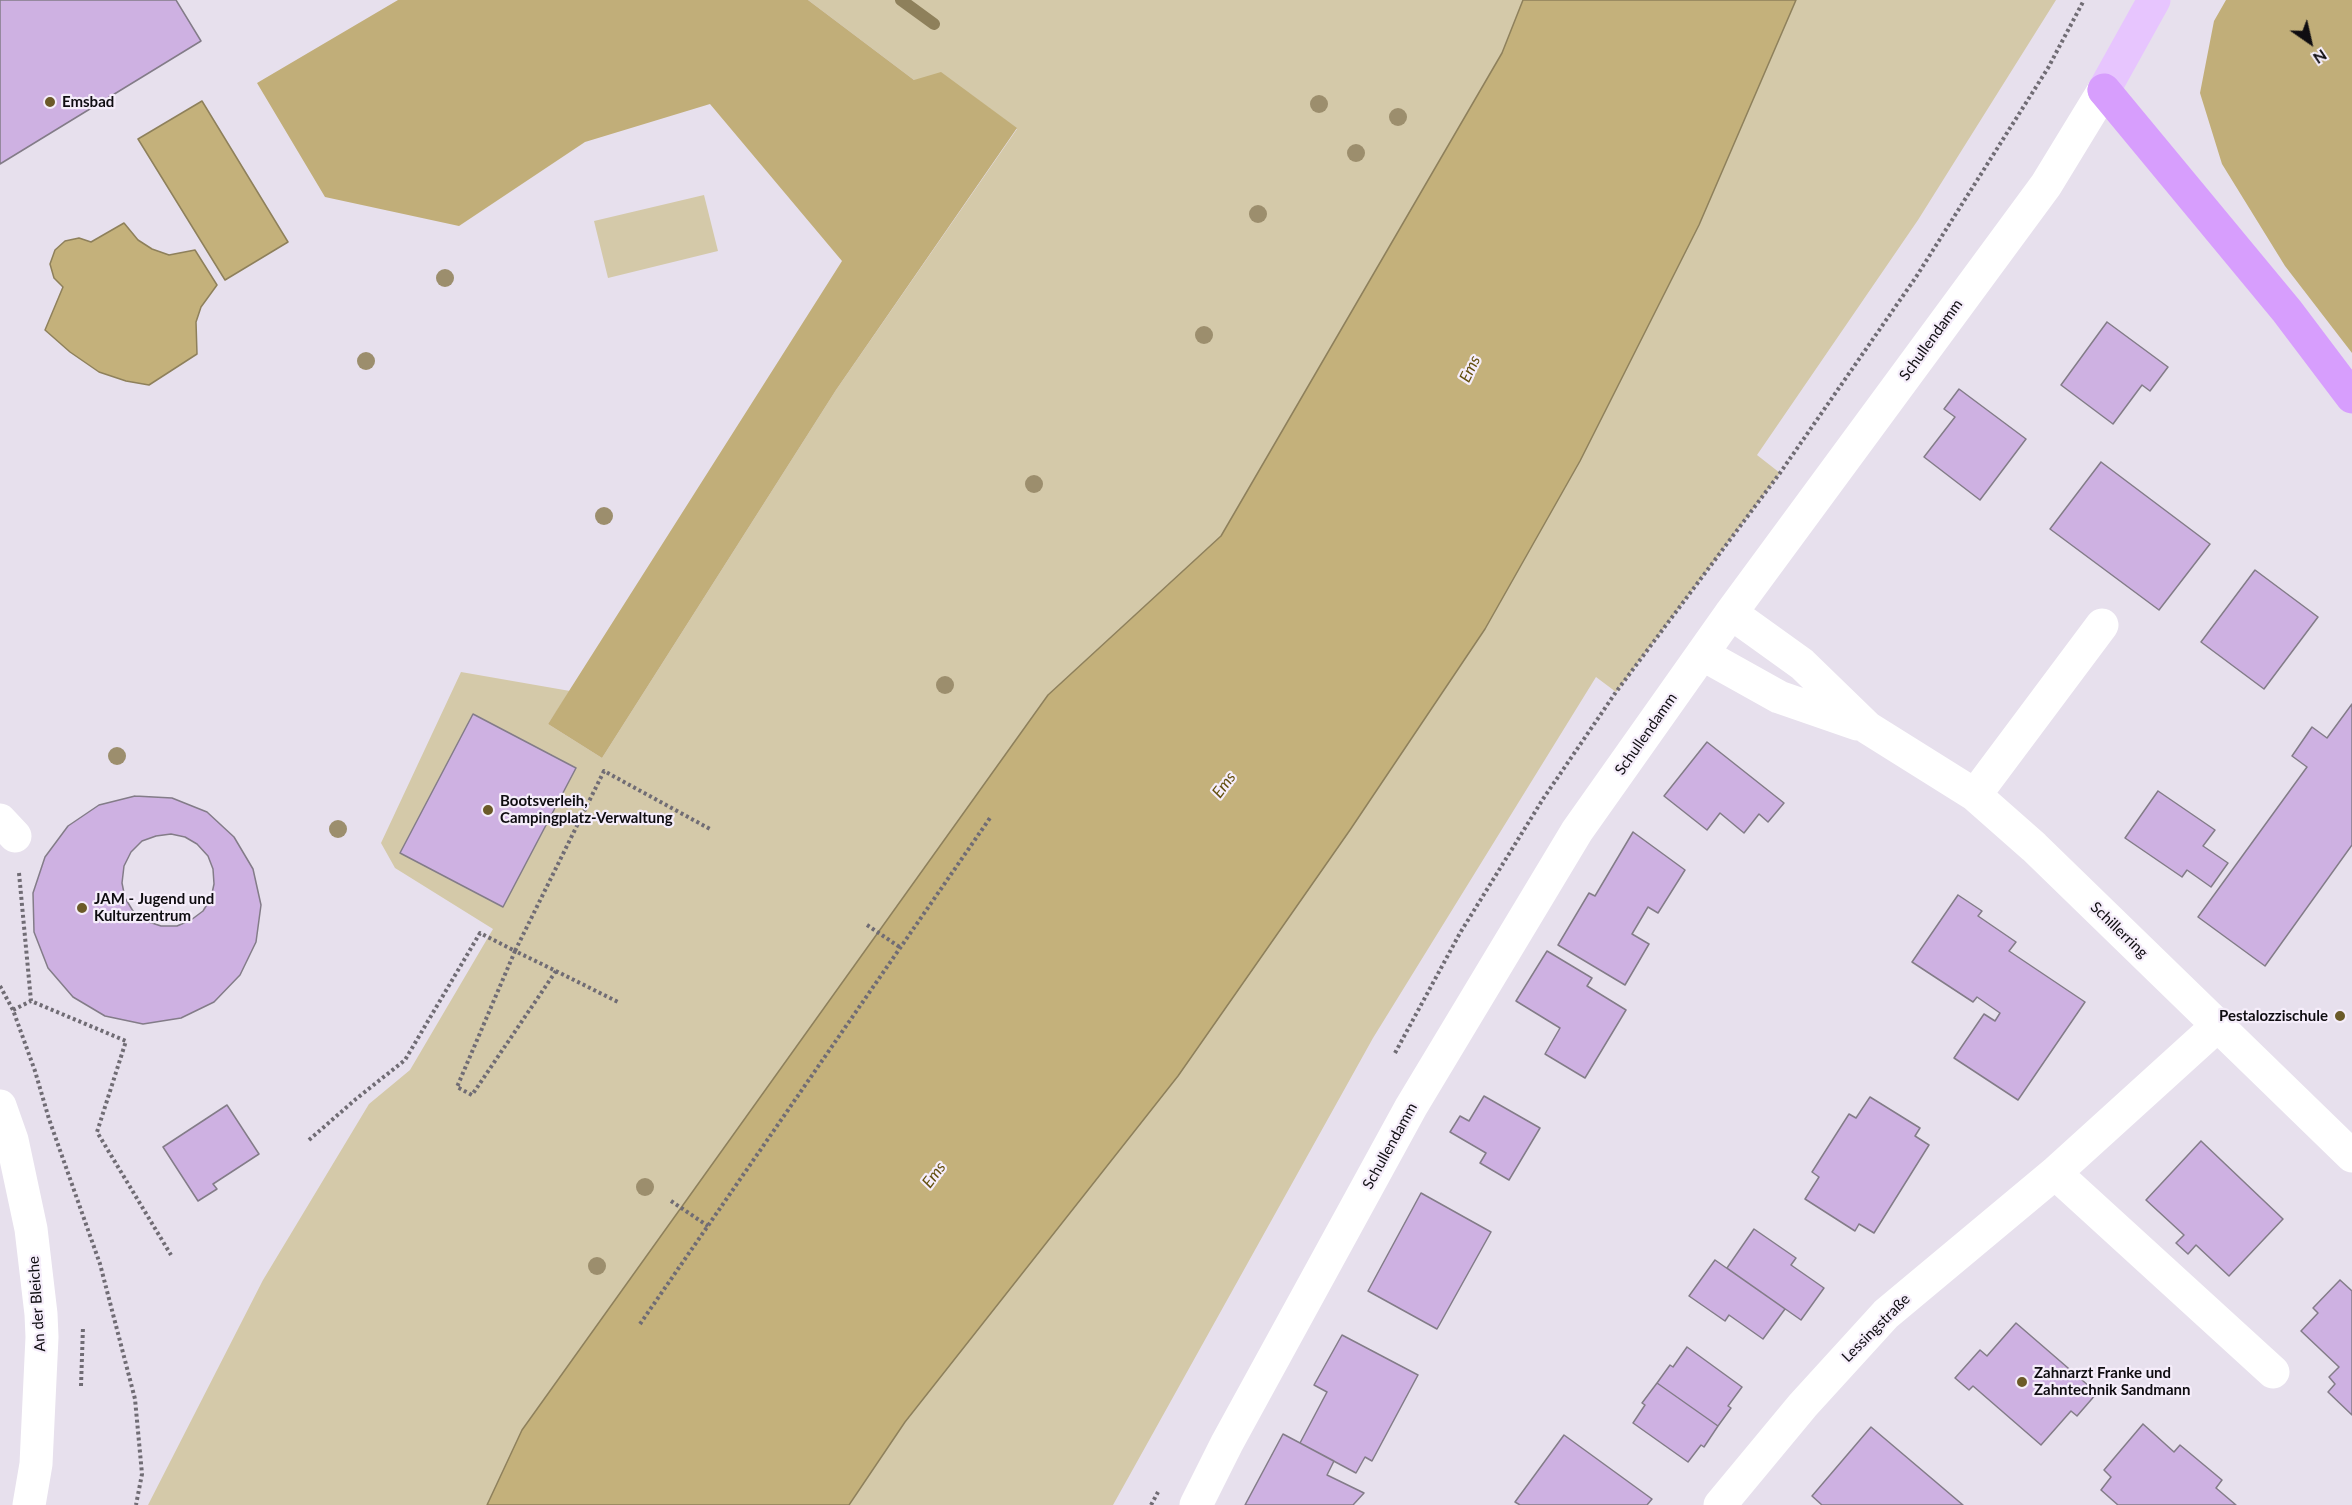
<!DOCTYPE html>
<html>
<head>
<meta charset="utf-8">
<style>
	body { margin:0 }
	#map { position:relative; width:2352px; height:1505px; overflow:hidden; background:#e7e0ed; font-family:Lato,sans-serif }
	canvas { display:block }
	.north { position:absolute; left:2280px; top:12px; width:60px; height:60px; -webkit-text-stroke:4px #f5edfa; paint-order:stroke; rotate:146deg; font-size:16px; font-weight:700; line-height:24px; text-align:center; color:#0f0d11 }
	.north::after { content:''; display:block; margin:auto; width:21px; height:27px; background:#0f0d11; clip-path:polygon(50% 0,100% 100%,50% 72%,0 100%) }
</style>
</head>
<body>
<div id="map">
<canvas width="2352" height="1505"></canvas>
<div class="north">N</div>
</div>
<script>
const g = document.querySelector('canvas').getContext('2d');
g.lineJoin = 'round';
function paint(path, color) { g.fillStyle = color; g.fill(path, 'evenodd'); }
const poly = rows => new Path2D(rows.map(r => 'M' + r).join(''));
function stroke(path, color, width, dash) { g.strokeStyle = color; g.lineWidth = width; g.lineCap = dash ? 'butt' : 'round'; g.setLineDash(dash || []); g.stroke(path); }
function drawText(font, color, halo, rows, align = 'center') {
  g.font = font + ' Lato,sans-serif'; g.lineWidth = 4.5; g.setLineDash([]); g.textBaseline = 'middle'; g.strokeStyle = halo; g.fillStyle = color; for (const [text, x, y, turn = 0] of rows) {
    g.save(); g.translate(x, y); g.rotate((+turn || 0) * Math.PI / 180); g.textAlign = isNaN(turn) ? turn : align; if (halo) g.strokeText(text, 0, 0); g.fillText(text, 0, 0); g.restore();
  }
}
paint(poly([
	[808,0,1523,0,1502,53,1221,536,1048,695,522,1430,487,1505,148,1505,263,1280,369,1104,410,1070,493,929,395,868,381,843,461,672,570,691,548,724,602,758,836,390,1017,129,970,94,914,80],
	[1796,0,2056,0,1918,220,1757,455,1780,473,1616,692,1596,677,1373,1038,1113,1505,849,1505,905,1422,1350,830,1485,629,1580,461,1699,225],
	[704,195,718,251,608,278,594,221]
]), '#d4c9a9');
paint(poly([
	[398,0,808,0,914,80,941,72,1017,128,836,390,602,758,548,724,842,261,710,104,585,142,459,226,325,197,257,83],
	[2226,0,2352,0,2352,353,2285,266,2222,164,2200,93,2214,21]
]), '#c1ae79');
const water = poly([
	[1523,0,1796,0,1699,225,1580,461,1485,629,1350,830,1178,1076,905,1422,849,1505,487,1505,522,1430,1048,695,1221,536,1502,53,1523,0],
	[202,101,288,242,225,280,138,139,202,101],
	[124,223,138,240,152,249,169,255,195,250,217,285,201,307,196,322,197,354,149,385,126,381,99,372,70,352,45,330,63,287,54,278,50,264,55,250,65,241,79,238,91,242,124,223]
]);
paint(water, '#c4b17b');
stroke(water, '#8e805b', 1.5);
stroke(poly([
	[901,0,934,24]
]), '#8e805b', 12);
const building = poly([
	[0,0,176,0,201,41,0,164,0,0],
	[2107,322,2168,367,2150,391,2142,385,2113,424,2061,385,2107,322],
	[1959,389,2026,439,1980,500,1924,457,1955,417,1944,409,1959,389],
	[2101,462,2210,544,2159,610,2050,529,2101,462],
	[2255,570,2318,617,2264,689,2201,642,2255,570],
	[2352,704,2352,845,2265,966,2198,917,2307,767,2292,756,2312,727,2327,738,2352,704],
	[473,714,576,768,503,907,400,853,473,714],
	[1707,742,1784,803,1768,822,1759,814,1744,833,1720,813,1707,830,1664,796,1707,742],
	[2158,791,2215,830,2203,846,2228,863,2211,887,2187,870,2182,877,2125,838,2158,791],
	[135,796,172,798,207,812,234,837,253,869,261,905,256,942,240,975,214,1002,181,1018,143,1024,105,1016,73,997,48,968,34,932,33,893,45,857,68,826,99,805,135,796],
	[171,834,185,837,197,844,208,856,213,869,214,884,211,898,203,911,191,920,177,926,161,926,146,921,133,911,125,898,122,883,124,866,131,852,142,841,156,836,171,834],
	[1633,832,1685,870,1658,913,1648,907,1632,934,1649,944,1625,985,1558,945,1589,893,1595,896,1633,832],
	[1958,895,1982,911,1978,916,2016,942,2009,951,2085,1002,2018,1100,1954,1058,1984,1014,1995,1021,2000,1013,1977,997,1973,1002,1912,962,1958,895],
	[1547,951,1592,978,1587,986,1626,1010,1585,1078,1545,1054,1560,1028,1516,1001,1547,951],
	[1484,1096,1540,1128,1509,1180,1480,1163,1486,1153,1450,1132,1460,1116,1469,1121,1484,1096],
	[1870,1097,1920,1128,1915,1136,1929,1145,1874,1233,1859,1224,1855,1231,1805,1199,1819,1177,1812,1172,1849,1114,1856,1118,1870,1097],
	[227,1105,259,1154,213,1184,217,1189,198,1201,163,1147,227,1105],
	[2201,1141,2283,1219,2229,1276,2196,1245,2188,1254,2176,1243,2184,1235,2146,1200,2201,1141],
	[1421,1193,1491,1232,1437,1329,1368,1291,1421,1193],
	[1754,1229,1796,1258,1791,1265,1824,1288,1801,1320,1727,1268,1754,1229],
	[1715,1260,1785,1309,1763,1339,1729,1315,1725,1321,1689,1296,1715,1260],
	[2340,1280,2352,1291,2352,1415,2328,1392,2335,1384,2329,1377,2339,1367,2301,1331,2318,1313,2313,1308,2340,1280],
	[2016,1323,2097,1393,2077,1416,2071,1411,2041,1445,1973,1386,1969,1390,1955,1378,1980,1350,1987,1356,2016,1323],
	[1342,1335,1418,1375,1372,1461,1365,1457,1356,1473,1300,1443,1327,1392,1314,1385,1342,1335],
	[1687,1347,1742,1387,1728,1406,1731,1408,1718,1426,1657,1383,1670,1365,1673,1367,1687,1347],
	[1657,1383,1718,1426,1704,1447,1701,1445,1688,1462,1633,1423,1645,1405,1642,1403,1657,1383],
	[2143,1424,2174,1452,2180,1445,2222,1480,2216,1488,2236,1505,2118,1505,2101,1490,2111,1477,2104,1470,2143,1424],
	[1871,1427,1963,1505,1822,1505,1812,1496,1871,1427],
	[1283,1434,1334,1461,1327,1475,1364,1493,1353,1505,1245,1505,1283,1434],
	[1564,1435,1652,1499,1647,1505,1520,1505,1515,1502,1564,1435]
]);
paint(building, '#ceb1e2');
stroke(building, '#837c88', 1.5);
stroke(poly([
	[19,873,31,1001,126,1041,97,1132,171,1255],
	[867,925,901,948],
	[556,971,472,1095,457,1087,515,951,556,971,620,1003],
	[0,986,13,1010,35,1071,49,1119,100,1264,135,1399,142,1474,136,1505],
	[13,1010,31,1001],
	[1395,1053,1460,933,1543,799,1616,692,1780,473,1916,277,2048,68,2084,0],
	[309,1140,356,1099,405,1060,480,933,515,951,604,771,710,829],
	[671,1201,708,1226],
	[640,1324,990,818],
	[81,1386,83,1327],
	[1151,1505,1158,1492]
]), '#706c74', 4, [3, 3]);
stroke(poly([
	[1731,613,1802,664,1868,728,1975,795,2034,847,2352,1156],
	[1702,654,1779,697,1857,724],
	[1975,795,2102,625],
	[0,820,15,836],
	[0,1106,12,1140,31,1229,41,1314,42,1337,36,1464,29,1505],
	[2055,1173,2273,1372],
	[1196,1505,1227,1443,1411,1107,1577,831,1731,613,2046,185,2104,90],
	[1720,1505,1803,1405,1886,1314,2055,1173,2217,1026]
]), '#fff', 33);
stroke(poly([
	[2104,90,2154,0]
]), '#e7c5fe', 33);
stroke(poly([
	[2104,90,2287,311,2352,397]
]), '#d79efd', 33);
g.fillStyle = '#9c8e6d';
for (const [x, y] of [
	[1319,104],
	[1398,117],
	[1356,153],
	[1258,214],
	[445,278],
	[1204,335],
	[366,361],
	[1034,484],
	[604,516],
	[945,685],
	[117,756],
	[338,829],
	[645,1187],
	[597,1266]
]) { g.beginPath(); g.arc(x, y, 9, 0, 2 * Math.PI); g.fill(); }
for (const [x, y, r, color] of [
	[50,102,6,"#6b5a28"],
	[488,810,6,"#6b5a28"],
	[82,908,6,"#6b5a28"],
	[2340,1016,6,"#6b5a28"],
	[2022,1382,6,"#6b5a28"]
]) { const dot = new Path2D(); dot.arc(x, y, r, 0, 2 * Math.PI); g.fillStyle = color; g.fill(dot); stroke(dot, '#f5edfa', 2); }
drawText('bold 15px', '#0f0d11', '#f5edfa', [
	["Emsbad",62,102],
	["Bootsverleih,",500,801],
	["Campingplatz-Verwaltung",500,818],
	["JAM - Jugend und",94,899],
	["Kulturzentrum",94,916],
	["Pestalozzischule",2328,1016,"right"],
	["Zahnarzt Franke und",2034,1373],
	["Zahntechnik Sandmann",2034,1390]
], 'left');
drawText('15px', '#0f0d11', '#f5edfa', [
	["Schullendamm",1931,340,-54],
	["Schullendamm",1646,734,-55],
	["Schillerring",2119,930,44],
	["Schullendamm",1390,1146,-61],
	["An der Bleiche",37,1304,-94],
	["Lessingstraße",1876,1328,-45]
]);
drawText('italic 16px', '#634f0d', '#f5edfa', [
	["Ems",1470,369,-64],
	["Ems",1224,785,-53],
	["Ems",934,1175,-53]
]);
</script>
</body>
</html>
